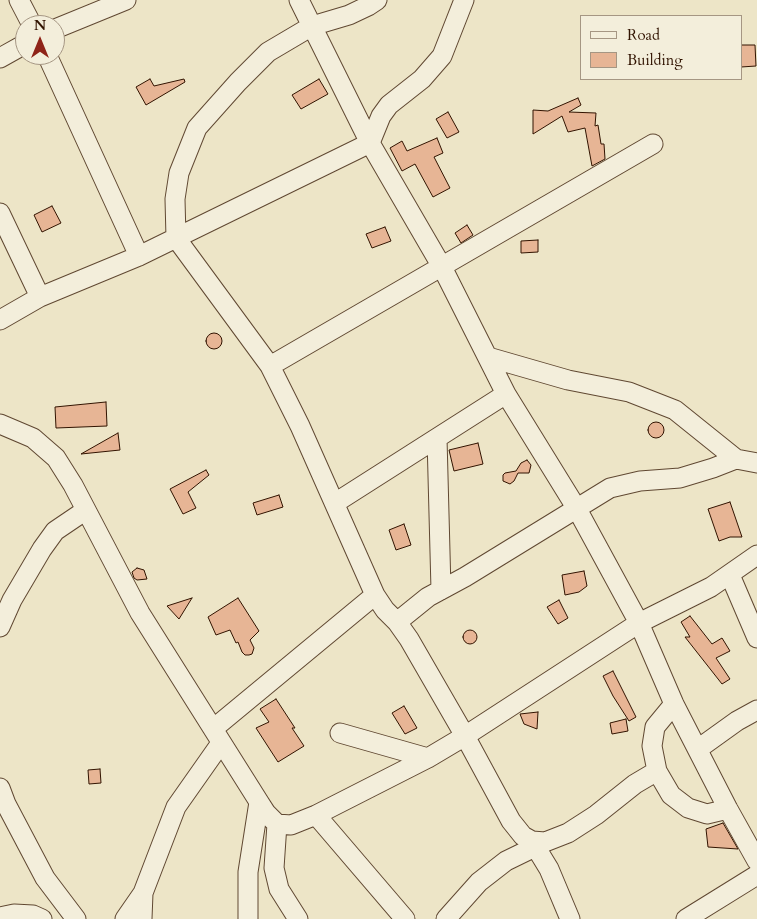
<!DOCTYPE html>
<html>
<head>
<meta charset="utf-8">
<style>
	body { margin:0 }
	#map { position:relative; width:757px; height:919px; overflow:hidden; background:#ede5c7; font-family:Cardo,serif }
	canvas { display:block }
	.legend { position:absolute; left:580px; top:15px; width:162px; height:65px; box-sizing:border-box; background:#f3eedb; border:1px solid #a59683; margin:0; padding:6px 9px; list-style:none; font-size:15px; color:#311300 }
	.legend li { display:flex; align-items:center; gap:10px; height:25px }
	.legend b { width:25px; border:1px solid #a59683 }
	.north { position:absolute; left:15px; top:15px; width:50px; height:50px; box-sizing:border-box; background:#f3eedb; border:1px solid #a59683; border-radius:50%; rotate:0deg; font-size:14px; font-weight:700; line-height:20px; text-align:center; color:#311300 }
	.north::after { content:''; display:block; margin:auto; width:18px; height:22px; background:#8f2418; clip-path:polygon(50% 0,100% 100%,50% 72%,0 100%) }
</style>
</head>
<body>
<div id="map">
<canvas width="757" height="919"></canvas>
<ul class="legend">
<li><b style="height:6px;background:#f3eedb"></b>Road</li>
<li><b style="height:14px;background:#e7b595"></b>Building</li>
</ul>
<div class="north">N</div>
</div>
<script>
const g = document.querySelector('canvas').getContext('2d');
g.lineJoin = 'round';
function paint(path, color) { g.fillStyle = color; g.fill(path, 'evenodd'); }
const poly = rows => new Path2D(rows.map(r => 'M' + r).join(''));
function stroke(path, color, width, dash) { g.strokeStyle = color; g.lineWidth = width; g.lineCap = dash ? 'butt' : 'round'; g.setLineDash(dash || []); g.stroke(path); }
const building = poly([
	[741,45,755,45,756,66,741,67,741,45],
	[150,79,154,86,184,79,185,82,146,105,136,87,150,79],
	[319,79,328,94,301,109,292,95,319,79],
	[578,98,581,105,569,112,596,113,595,126,598,125,601,144,604,144,605,159,592,166,585,128,568,132,562,116,533,134,533,110,548,111,578,98],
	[448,112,459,132,447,138,436,119,448,112],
	[437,138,443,153,434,157,450,188,433,197,415,164,402,171,390,148,402,141,407,151,437,138],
	[52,206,61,223,42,232,34,215,52,206],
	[467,225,473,235,461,243,455,233,467,225],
	[385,227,391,241,372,248,366,234,385,227],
	[538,240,538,252,521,253,521,241,538,240],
	'206 341a8 8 0 1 1 16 0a8 8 0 1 1-16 0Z',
	[106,402,107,426,56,428,55,407,106,402],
	'648 430a8 8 0 1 1 16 0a8 8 0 1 1-16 0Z',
	[118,433,120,450,81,454,118,433],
	[478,443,483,464,454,471,449,450,478,443],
	[527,460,531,465,529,473,518,473,514,481,510,484,503,481,503,475,505,473,516,471,521,463,527,460],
	[206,470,209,475,188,492,196,508,183,514,170,489,206,470],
	[279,495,283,507,257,515,253,503,279,495],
	[730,502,742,537,730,537,719,541,708,509,730,502],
	[404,524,411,545,396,550,389,530,404,524],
	[137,568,144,570,147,579,137,580,134,578,132,572,137,568],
	[584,571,587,586,579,592,565,595,562,575,584,571],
	[192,598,179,619,167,606,192,598],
	[238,598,259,631,250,640,254,648,252,654,249,655,245,655,242,652,238,642,236,643,230,630,216,635,208,617,238,598],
	[559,600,568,618,558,624,547,607,559,600],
	[690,616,712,644,722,638,730,651,716,658,730,679,722,684,685,637,690,637,681,622,690,616],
	'463 637a7 7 0 1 1 14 0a7 7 0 1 1-14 0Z',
	[613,671,636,717,629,721,613,696,603,676,613,671],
	[276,699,295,728,292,728,304,746,278,762,256,728,269,722,260,709,276,699],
	[404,706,417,728,405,734,392,713,404,706],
	[538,712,537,729,524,724,520,714,538,712],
	[626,719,628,731,612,734,610,723,626,719],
	[100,769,101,783,89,784,88,770,100,769],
	[723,823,738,849,708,847,706,829,723,823]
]);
paint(building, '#e7b595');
stroke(building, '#311300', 1);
const minor = poly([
	[19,0,32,25],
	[299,0,370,143,442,267,506,394,577,509,639,623,674,704,728,809,757,861],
	[377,0,368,6,349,15,312,26,268,52,238,82,197,128,179,173,175,199,176,238,270,366,300,426,375,595,385,610,397,622,409,639,465,736,511,821,523,836,532,841,545,842,568,833,596,815,635,784,657,771],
	[55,29,126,0],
	[47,55,139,256],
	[0,58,25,44],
	[0,213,40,297],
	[0,320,40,297,139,256,370,143,381,116,389,105,422,79,442,56,464,0],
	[488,357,568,380,629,392,675,410,736,459,757,463],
	[270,366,653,144],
	[0,424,33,438,56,458,73,485,140,613,259,802,266,813,277,824,291,825,316,815,428,758,465,736,639,623,711,587,757,555],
	[437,438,441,590],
	[335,503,506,394],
	[730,575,757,638],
	[397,622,428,597,465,577,610,488,640,481,680,478,713,468,736,459],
	[0,627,12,600,42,549,55,531,86,510],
	[674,704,655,727,652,746,657,771,671,795,688,808,707,814,728,809],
	[213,729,375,595],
	[340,733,428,758],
	[698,749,737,721,757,710],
	[0,788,6,804,45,878,76,919],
	[316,815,405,919],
	[277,824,274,868,279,889,298,919],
	[535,846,549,869,570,919],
	[0,917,14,914,33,915,42,919],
	[125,919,143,893],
	[142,919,143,893,176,807,221,743],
	[248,919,248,872,259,802],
	[446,919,479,882,506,861,545,842],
	[686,919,757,875]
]);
stroke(minor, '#604832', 21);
stroke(minor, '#f3eedb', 19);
</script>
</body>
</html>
